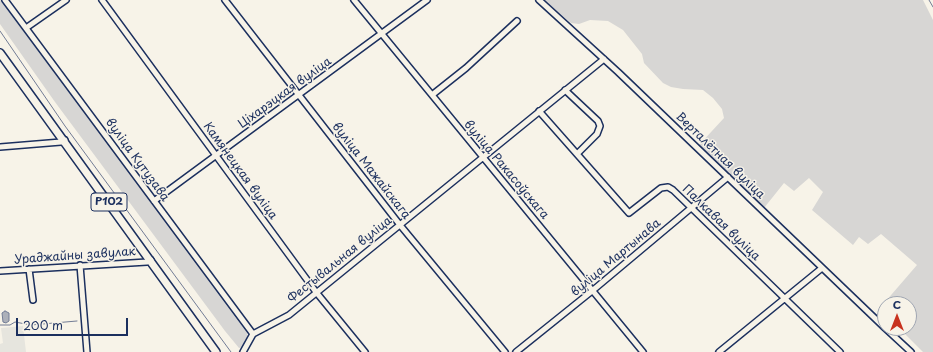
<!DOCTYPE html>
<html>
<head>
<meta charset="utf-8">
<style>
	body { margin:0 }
	#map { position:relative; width:933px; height:352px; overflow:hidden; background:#f7f3e8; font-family:"Playpen Sans",sans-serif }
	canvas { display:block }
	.north { position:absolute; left:877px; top:296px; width:40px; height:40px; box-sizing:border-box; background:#f7f3e8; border:1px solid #9fa5b1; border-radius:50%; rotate:0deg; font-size:11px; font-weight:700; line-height:16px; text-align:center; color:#1b2f5e }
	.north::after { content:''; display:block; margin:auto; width:14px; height:18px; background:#c8321e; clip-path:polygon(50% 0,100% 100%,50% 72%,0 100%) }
	.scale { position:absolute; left:16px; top:318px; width:112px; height:18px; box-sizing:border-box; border:2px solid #1b2f5e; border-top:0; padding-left:5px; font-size:12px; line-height:14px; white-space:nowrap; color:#1b2f5e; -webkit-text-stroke:3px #f7f3e8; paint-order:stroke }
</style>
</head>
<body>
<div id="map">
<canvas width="933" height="352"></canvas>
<div class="north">С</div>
<div class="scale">200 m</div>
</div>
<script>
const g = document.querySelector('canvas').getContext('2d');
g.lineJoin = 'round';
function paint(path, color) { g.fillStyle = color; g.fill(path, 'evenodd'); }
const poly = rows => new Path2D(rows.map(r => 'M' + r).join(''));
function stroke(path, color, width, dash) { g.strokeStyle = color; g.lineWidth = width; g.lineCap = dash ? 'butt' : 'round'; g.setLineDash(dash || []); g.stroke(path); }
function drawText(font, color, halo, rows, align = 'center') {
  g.font = font + ' "Playpen Sans",sans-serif'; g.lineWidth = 3; g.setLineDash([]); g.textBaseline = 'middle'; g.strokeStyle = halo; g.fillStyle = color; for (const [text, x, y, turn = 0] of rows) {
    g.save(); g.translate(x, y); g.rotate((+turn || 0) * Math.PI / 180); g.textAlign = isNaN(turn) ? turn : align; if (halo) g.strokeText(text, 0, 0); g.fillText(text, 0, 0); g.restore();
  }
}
paint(poly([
	[23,326,26,352,0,352,0,344,3,343,1,328]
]), '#e6e5de');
paint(poly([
	[0,0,247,333,248,339,244,347,239,348,225,331,55,102,0,24],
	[544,0,923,0,933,20,933,352,923,352,899,328,909,328,909,304,885,304,885,315,879,309,917,265,881,234,868,244,859,237,853,245,812,210,823,192,809,178,794,191,784,183,764,208,699,145,724,118,722,109,713,98,703,90,683,89,671,87,663,83,644,63,642,54,623,30,608,21,590,20,579,24,571,23]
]), '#d7d6d4');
const water = poly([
	[5,311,9,313,9,321,6,323,3,322,2,313,5,311]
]);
paint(water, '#acb0b9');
stroke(water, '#727c95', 1);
stroke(poly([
	[929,0,933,7],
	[0,31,65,126,231,352],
	[0,325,10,325,15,322,31,325,77,321]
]), '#727c95', 1);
const minor = poly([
	[5,0,253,334,289,315,604,59],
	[102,0,316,292,365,352],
	[225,0,400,225,505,352],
	[354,0,643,352],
	[539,0,618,72,885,328],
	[26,28,66,0],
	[565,90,598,121,600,126,597,134,577,154],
	[432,95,466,68,517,21],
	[539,111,629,213,661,188,668,187,673,190,840,352],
	[0,147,61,142,65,140],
	[154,201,427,0],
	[80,265,87,352],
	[29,269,33,300],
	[0,271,147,262,151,260],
	[885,328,911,352],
	[243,352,253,334],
	[516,352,592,291,728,177],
	[719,352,822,268]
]);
const major = poly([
	[0,53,216,352]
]);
stroke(minor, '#1b2f5e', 8);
stroke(major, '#1b2f5e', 10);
stroke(minor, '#f7f3e8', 5);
stroke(major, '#f7f3e8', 7);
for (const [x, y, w] of [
	[109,202,36]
]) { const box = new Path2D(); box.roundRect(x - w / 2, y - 9, w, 18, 3); g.fillStyle = '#f7f3e8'; g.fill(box); stroke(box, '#1b2f5e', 1); }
drawText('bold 11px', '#1b2f5e', null, [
	["Р102",109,202]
]);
drawText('12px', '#1b2f5e', '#f7f3e8', [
	["Ціхарэцкая вуліца",285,93,-36],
	["Верталётная вуліца",720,156,44],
	["вуліца Кутузава",137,160,54],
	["вуліца Ракасоўскага",506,170,50],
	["Камянецкая вуліца",240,171,54],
	["вуліца Мажайскага",371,171,52],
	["Палкавая вуліца",721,223,44],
	["Ураджайны завулак",75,256,-4],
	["вуліца Мартынава",616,258,-40],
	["Фестывальная вуліца",340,260,-39]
]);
</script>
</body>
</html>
